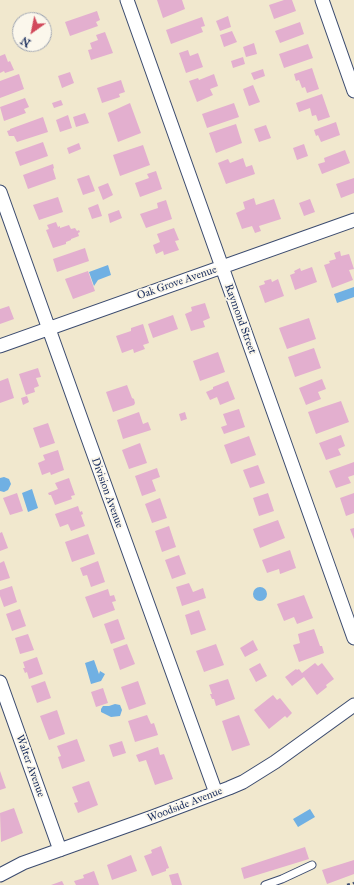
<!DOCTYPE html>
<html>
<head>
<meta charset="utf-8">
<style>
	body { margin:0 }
	#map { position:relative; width:354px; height:885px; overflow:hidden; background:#f1e8ce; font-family:"IM FELL Great Primer",serif }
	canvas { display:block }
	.north { position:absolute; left:12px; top:12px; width:40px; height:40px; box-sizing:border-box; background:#fbf7ec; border:1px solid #a1a7b3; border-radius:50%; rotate:213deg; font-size:11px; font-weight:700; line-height:16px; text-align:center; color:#1b2f5e }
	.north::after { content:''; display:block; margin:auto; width:14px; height:18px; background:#d1495b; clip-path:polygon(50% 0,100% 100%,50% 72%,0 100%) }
</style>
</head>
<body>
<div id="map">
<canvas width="354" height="885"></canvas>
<div class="north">N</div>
</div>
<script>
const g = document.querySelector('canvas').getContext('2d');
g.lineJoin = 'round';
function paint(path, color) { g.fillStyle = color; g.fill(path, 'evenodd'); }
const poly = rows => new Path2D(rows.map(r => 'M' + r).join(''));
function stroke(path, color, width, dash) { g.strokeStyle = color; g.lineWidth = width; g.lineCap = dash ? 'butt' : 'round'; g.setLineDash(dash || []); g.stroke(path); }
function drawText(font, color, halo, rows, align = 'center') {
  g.font = font + ' "IM FELL Great Primer",serif'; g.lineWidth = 3.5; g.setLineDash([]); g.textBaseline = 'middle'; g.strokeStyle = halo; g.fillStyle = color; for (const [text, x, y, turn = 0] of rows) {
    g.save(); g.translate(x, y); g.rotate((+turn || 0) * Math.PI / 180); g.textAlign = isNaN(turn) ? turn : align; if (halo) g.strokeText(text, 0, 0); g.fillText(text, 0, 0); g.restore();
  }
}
paint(poly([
	[108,265,111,275,98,280,94,286,89,272],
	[354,287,354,297,337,303,334,294],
	[4,477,9,479,11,484,8,490,4,492,0,491,0,478],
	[32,489,38,508,28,512,22,493],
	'253 594a7 7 0 1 1 14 0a7 7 0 1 1-14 0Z',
	[94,660,99,674,100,671,105,674,101,681,91,684,85,663],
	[115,704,120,705,122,710,120,716,111,717,101,712,101,709,103,706,109,706],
	[310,809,315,817,298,827,293,819]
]), '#70b0e3');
paint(poly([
	[157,0,182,0,185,9,163,18],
	[284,0,292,0,296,11,274,19,269,5],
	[97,11,100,20,96,22,98,26,70,36,65,22],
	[228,16,231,27,220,31,216,21],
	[202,17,205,26,201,27,203,32,171,44,166,30],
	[300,22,304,34,280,43,275,31],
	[232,31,237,42,224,47,220,35],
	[105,32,113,53,91,60,88,50,92,49,90,43,98,40,96,35],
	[254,43,257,54,246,57,243,47],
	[308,44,313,58,284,68,279,54],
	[188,50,190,56,198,53,203,67,186,73,179,53],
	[5,54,8,62,10,61,14,70,5,73,4,71,0,73,0,56],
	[243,57,245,64,233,68,231,61],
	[312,68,319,89,307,93,305,87,302,88,299,80,296,81,294,74],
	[263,69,265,76,254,80,251,73],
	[70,72,74,83,62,88,58,76],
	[19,74,24,89,0,98,0,81],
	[214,74,218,86,210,89,213,95,197,102,189,81,198,78,199,80],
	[121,80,125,92,119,94,120,97,102,103,97,88],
	[253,85,260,102,249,106,243,89],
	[322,94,330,117,318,121,316,115,312,116,310,108,299,112,296,103],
	[25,98,29,107,24,109,26,113,4,121,0,107],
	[61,100,63,105,54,108,52,103],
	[130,103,141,133,118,142,108,113],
	[234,103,239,117,207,128,202,114],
	[85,113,89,123,76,127,73,117],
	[68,115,72,128,60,132,56,120],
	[43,117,48,132,17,142,14,136,9,136,7,131,10,130,10,129],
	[336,122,340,135,321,142,318,135,316,136,314,130],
	[236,124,242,143,216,153,209,133],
	[266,125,271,138,259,142,254,129],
	[43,142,48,156,20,166,15,152],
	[79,143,81,149,69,154,67,148],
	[304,144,308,156,297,160,293,148],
	[143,145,150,165,120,176,113,155],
	[345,150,350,163,322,174,318,164,325,162,324,158],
	[243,158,246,167,252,165,255,174,226,184,218,163,228,159,230,163],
	[53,164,54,168,53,169,56,179,28,189,23,175],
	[156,171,162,189,140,197,135,183,149,178,147,174],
	[89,175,95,191,83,195,77,179],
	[354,178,354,193,341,198,336,184],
	[108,183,113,195,103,200,98,187],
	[58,197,63,212,39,220,33,205],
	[254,198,256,205,274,199,281,219,259,226,261,231,255,233,252,226,242,229,236,213,245,209,243,202],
	[310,199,315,212,304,216,299,203],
	[166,200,172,219,146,228,140,214,158,208,157,203],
	[98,204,102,216,92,219,88,208],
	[119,210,122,218,110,223,108,214],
	[56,222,58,227,60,226,60,228,69,225,71,229,75,228,77,231,79,230,80,232,78,233,79,236,71,239,71,240,66,242,66,244,53,248,46,230,49,229,47,225],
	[174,228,179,240,175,241,179,250,164,255,163,251,156,254,153,245,160,242,157,234],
	[85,248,89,261,57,272,53,259],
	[340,251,341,256,349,254,354,269,349,270,353,280,332,288,324,265,330,263,329,261,336,259,334,253],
	[312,267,317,282,295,290,290,275,295,273,294,271,300,268,301,271],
	[88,271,95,291,73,299,65,279],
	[271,279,272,282,278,279,284,296,265,303,259,286,265,284,264,281],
	[205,303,210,318,203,321,205,327,191,331,185,314,192,311,191,307],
	[9,306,14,319,0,324,0,309],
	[173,315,178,329,153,338,148,324],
	[309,318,316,339,287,349,279,328],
	[143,324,149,343,143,345,145,349,134,353,133,349,122,353,116,336,131,331,131,328],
	[314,348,321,368,295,377,288,357],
	[218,352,225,372,200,381,193,361],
	[38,368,41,377,36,378,39,386,34,388,35,392,26,395,19,374],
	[8,378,14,398,0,403,0,381],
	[322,379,326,389,318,392,321,399,306,405,299,388],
	[228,381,235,399,220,405,217,397,210,400,206,392,213,389,213,387],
	[127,385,132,398,134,399,135,403,134,405,113,412,106,392],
	[27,396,29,402,23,405,21,398],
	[341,401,349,422,316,434,308,412],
	[239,409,245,427,224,434,221,427,227,425,223,414],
	[139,412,143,424,148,422,151,430,123,439,117,420],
	[185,412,187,419,181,421,179,414],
	[48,423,55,443,40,448,33,428],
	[341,435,345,446,338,449,341,455,326,460,319,443],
	[249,436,256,455,231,464,224,445],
	[140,443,147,463,129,469,122,450],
	[58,450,64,470,51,475,50,472,42,475,38,463,45,460,43,455],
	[354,462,354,475,348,477,351,483,336,488,329,471],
	[258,465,265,483,250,488,243,470],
	[157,468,160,477,152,480,156,491,142,496,135,476],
	[69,478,75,495,71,496,72,499,55,505,51,495,49,495,48,493,58,489,55,483],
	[17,493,23,511,10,515,3,498],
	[268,493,274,511,259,516,253,498],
	[354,493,354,513,346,516,340,498],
	[160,498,167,518,152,523,145,504],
	[78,506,80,512,82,511,83,514,81,515,85,526,71,531,68,524,60,527,55,514],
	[278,520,285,538,260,548,253,529],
	[169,526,176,547,162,552,155,531],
	[354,528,354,539,350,529],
	[2,532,8,548,0,551,0,533],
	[88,534,95,554,72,562,65,542],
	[290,550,296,568,280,574,279,569,267,573,262,560],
	[179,555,186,574,172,579,165,560],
	[4,561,10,578,0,581,0,563],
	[98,561,105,582,91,587,87,575,83,576,80,568],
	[189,583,193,592,203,588,206,598,182,606,176,587],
	[12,586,17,602,4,607,0,596,0,590],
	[108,589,110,596,114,595,116,601,112,602,115,610,93,618,85,597],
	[304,595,313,618,297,624,294,617,284,621,277,604],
	[20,609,26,626,12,631,6,614],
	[199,610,206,630,191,635,185,615],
	[118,619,125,639,111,644,104,624],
	[314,629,320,646,322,646,324,653,299,662,293,645,300,643,298,634],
	[28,634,34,650,20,654,15,638],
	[253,640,258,650,245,657,240,648],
	[127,644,135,664,120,670,113,649],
	[216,644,224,665,204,672,196,651],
	[37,657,43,674,29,679,27,672,25,673,23,668,25,668,23,662],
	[260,663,267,676,256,682,249,669],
	[315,663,318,666,322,663,334,679,326,685,327,687,317,695,304,677,292,686,285,677,296,669,297,670,299,669,302,673],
	[228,679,235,699,216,706,214,699,212,699,210,694,212,694,209,685],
	[45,681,51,698,37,703,31,686],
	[138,681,146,704,129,710,121,687],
	[103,688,108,703,96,707,91,692],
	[273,695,277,700,280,698,292,713,287,718,285,716,269,729,254,710],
	[57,710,65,734,49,740,40,716],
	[147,715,151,724,154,723,158,735,135,742,128,721],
	[239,715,250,745,232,751,222,721],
	[77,739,85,761,62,769,58,757,61,756,57,746],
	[122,741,126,753,113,757,109,745],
	[158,747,160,755,164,754,173,779,155,785,146,760,139,762,136,755],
	[0,771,6,788,0,790],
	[89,781,98,805,78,813,74,803,78,802,72,787],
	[14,808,23,833,1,842,0,813],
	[161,846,169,868,166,869,166,871,152,876,144,856,152,853,151,850],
	[305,847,309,859,244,879,241,868],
	[131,855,137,871,112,880,107,865],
	[354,860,354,874,327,884,322,870],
	[94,871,99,885,76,885,74,881,84,878,83,875],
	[178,873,182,885,172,885,169,875],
	[62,881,64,885,51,885]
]), '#e3afcf');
const lane = poly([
	[265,885,282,879,312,865]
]);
const street = poly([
	[127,0,354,638],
	[322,0,354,91],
	[0,192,85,430,216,793],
	[0,346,354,220],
	[0,682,60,850],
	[0,875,23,863,152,817,229,788,243,782,275,762,354,705]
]);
stroke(lane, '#3b4b6f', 9);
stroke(street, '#3b4b6f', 15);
stroke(poly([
	[347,885,354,883]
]), '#3b4b6f', 2.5, [3, 3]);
stroke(lane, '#fff', 7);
stroke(street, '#fff', 13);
drawText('11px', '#1b2f5e', '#fbf7ec', [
	["Oak Grove Avenue",177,283,-19],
	["Raymond Street",240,319,70],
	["Division Avenue",107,493,70],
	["Walter Avenue",30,766,70],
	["Woodside Avenue",185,805,-21]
]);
</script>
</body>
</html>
